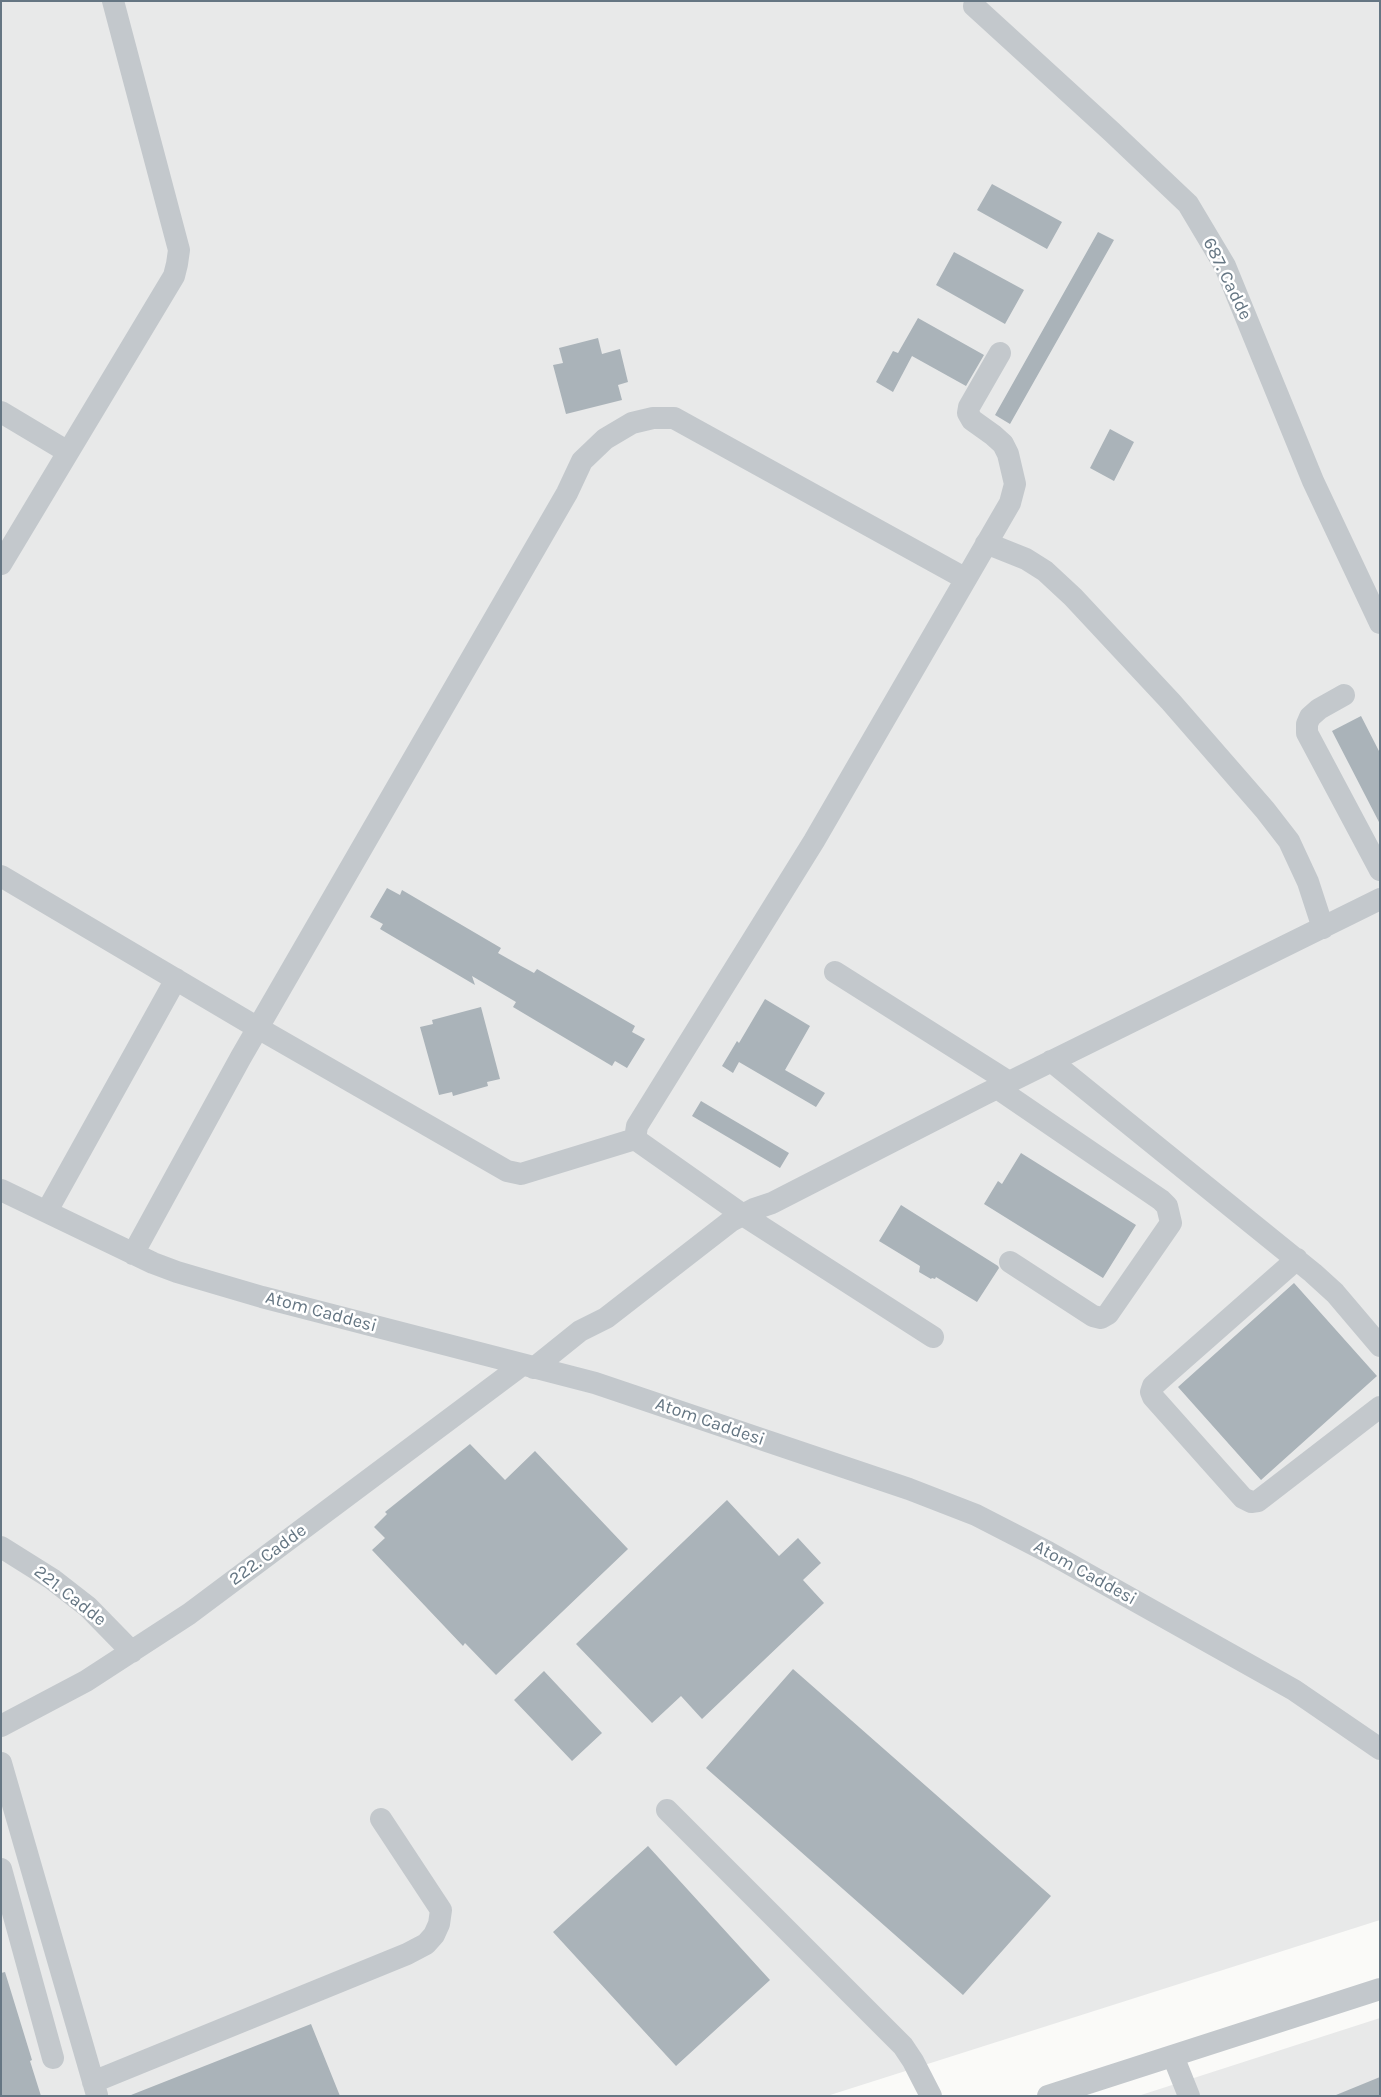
<!DOCTYPE html>
<html>
<head>
<meta charset="utf-8">
<style>
	body { margin:0 }
	#map { position:relative; width:1381px; height:2097px; overflow:hidden; background:#fafaf8; font-family:Karla,sans-serif }
	canvas { display:block }
	.frame { position:absolute; inset:0; border:2px solid #657683; pointer-events:none }
</style>
</head>
<body>
<div id="map">
<canvas width="1381" height="2097"></canvas>
<div class="frame"></div>
</div>
<script>
const g = document.querySelector('canvas').getContext('2d');
g.lineJoin = 'round';
function paint(path, color) { g.fillStyle = color; g.fill(path, 'evenodd'); }
const poly = rows => new Path2D(rows.map(r => 'M' + r).join(''));
function stroke(path, color, width, dash) { g.strokeStyle = color; g.lineWidth = width; g.lineCap = dash ? 'butt' : 'round'; g.setLineDash(dash || []); g.stroke(path); }
function drawText(font, color, halo, rows, align = 'center') {
  g.font = font + ' Karla,sans-serif'; g.lineWidth = 5; g.setLineDash([]); g.textBaseline = 'middle'; g.strokeStyle = halo; g.fillStyle = color; for (const [text, x, y, turn = 0] of rows) {
    g.save(); g.translate(x, y); g.rotate((+turn || 0) * Math.PI / 180); g.textAlign = isNaN(turn) ? turn : align; if (halo) g.strokeText(text, 0, 0); g.fillText(text, 0, 0); g.restore();
  }
}
paint(poly([
	[1,1,1380,1,1380,1920,827,2096,1,2096],
	[1380,2018,1380,2096,1138,2096]
]), '#e8e9e9');
paint(poly([
	[992,184,1062,222,1047,249,977,210],
	[1098,232,1114,240,1010,424,995,415],
	[954,252,1024,290,1005,324,936,285],
	[918,318,984,355,966,386,912,356,893,392,876,382,893,351,898,353],
	[598,338,602,354,620,349,628,382,618,385,622,400,566,414,553,365,563,363,559,348],
	[1110,429,1134,442,1114,481,1090,468],
	[1361,716,1380,753,1380,824,1332,731],
	[387,888,400,895,402,890,501,948,498,953,521,966,534,973,537,969,635,1026,632,1032,645,1039,627,1068,615,1061,612,1066,513,1007,516,1002,472,976,475,985,380,929,383,924,370,917],
	[765,999,810,1026,785,1070,825,1093,816,1107,739,1062,733,1073,722,1066,737,1041,739,1043],
	[481,1007,500,1079,487,1082,488,1086,453,1096,452,1092,439,1095,420,1027,433,1024,432,1020],
	[701,1101,789,1153,780,1168,692,1116],
	[1021,1153,1136,1225,1103,1278,984,1204,998,1181,1002,1184],
	[901,1205,998,1266,999,1268,977,1302,936,1277,935,1279,932,1278,931,1279,919,1272,920,1266,879,1241],
	[1294,1283,1377,1376,1261,1480,1178,1387],
	[470,1444,505,1480,535,1451,628,1549,496,1675,465,1643,463,1646,372,1550,385,1538,374,1527,387,1514,385,1512],
	[727,1500,779,1556,798,1538,821,1563,803,1580,824,1603,702,1719,681,1696,652,1723,576,1644],
	[793,1669,1051,1896,963,1995,706,1768],
	[544,1671,602,1733,572,1761,514,1700],
	[648,1846,770,1980,676,2066,553,1932],
	[5,1972,32,2060,30,2061,41,2096,1,2096,1,1973],
	[311,2024,340,2096,131,2096,131,2095],
	[1380,2077,1380,2096,1336,2096,1336,2095]
]), '#aab3b9');
stroke(poly([
	[974,6,1112,132,1188,204,1225,266,1313,481,1380,623],
	[1,412,68,452],
	[986,543,1026,559,1045,571,1073,597,1171,702,1265,810,1289,841,1308,882,1323,928],
	[1,564,174,276,177,264,179,250,113,1],
	[1344,695,1319,709,1310,717,1307,724,1307,733,1380,870],
	[1,876,258,1028,507,1171,521,1174,635,1139],
	[835,972,1009,1082],
	[1051,1061,1313,1273,1335,1293,1380,1346],
	[997,1088,1161,1200,1167,1206,1171,1223,1108,1314,1101,1318,1093,1316,1010,1262],
	[1,1190,153,1263,177,1272,262,1297,595,1383,909,1489,976,1515,1048,1552,1294,1690,1380,1749],
	[47,1211,176,979],
	[133,1254,241,1057,567,493,582,461,605,439,632,423,653,418,674,418,966,579],
	[1297,1259,1163,1377,1153,1386,1151,1392,1153,1397,1243,1498,1251,1502,1258,1501,1380,1407],
	[933,1337,743,1215,635,1139,637,1126,814,841,1010,503,1015,484,1008,454,1003,444,993,435,972,420,968,413,969,407,1000,353],
	[534,1368,580,1331,606,1318,731,1221,754,1209,772,1203,983,1095,1380,899],
	[1,1547,52,1579,88,1607,132,1652],
	[1,1726,86,1681,189,1614,522,1365],
	[1,1763,97,2095],
	[667,1810,903,2046,913,2061,931,2096],
	[1,1869,53,2058],
	[1173,2056,1189,2096],
	[93,2082,407,1954,426,1944,434,1935,439,1924,441,1910,381,1819],
	[1048,2096,1380,1989]
]), '#c3c8cc', 22);
drawText('18px', '#657683', '#fff', [
	["687. Cadde",1227,279,64],
	["Atom Caddesi",321,1312,15],
	["Atom Caddesi",710,1422,19],
	["222. Cadde",268,1555,-36],
	["Atom Caddesi",1085,1573,29],
	["221. Cadde",70,1596,38]
]);
</script>
</body>
</html>
